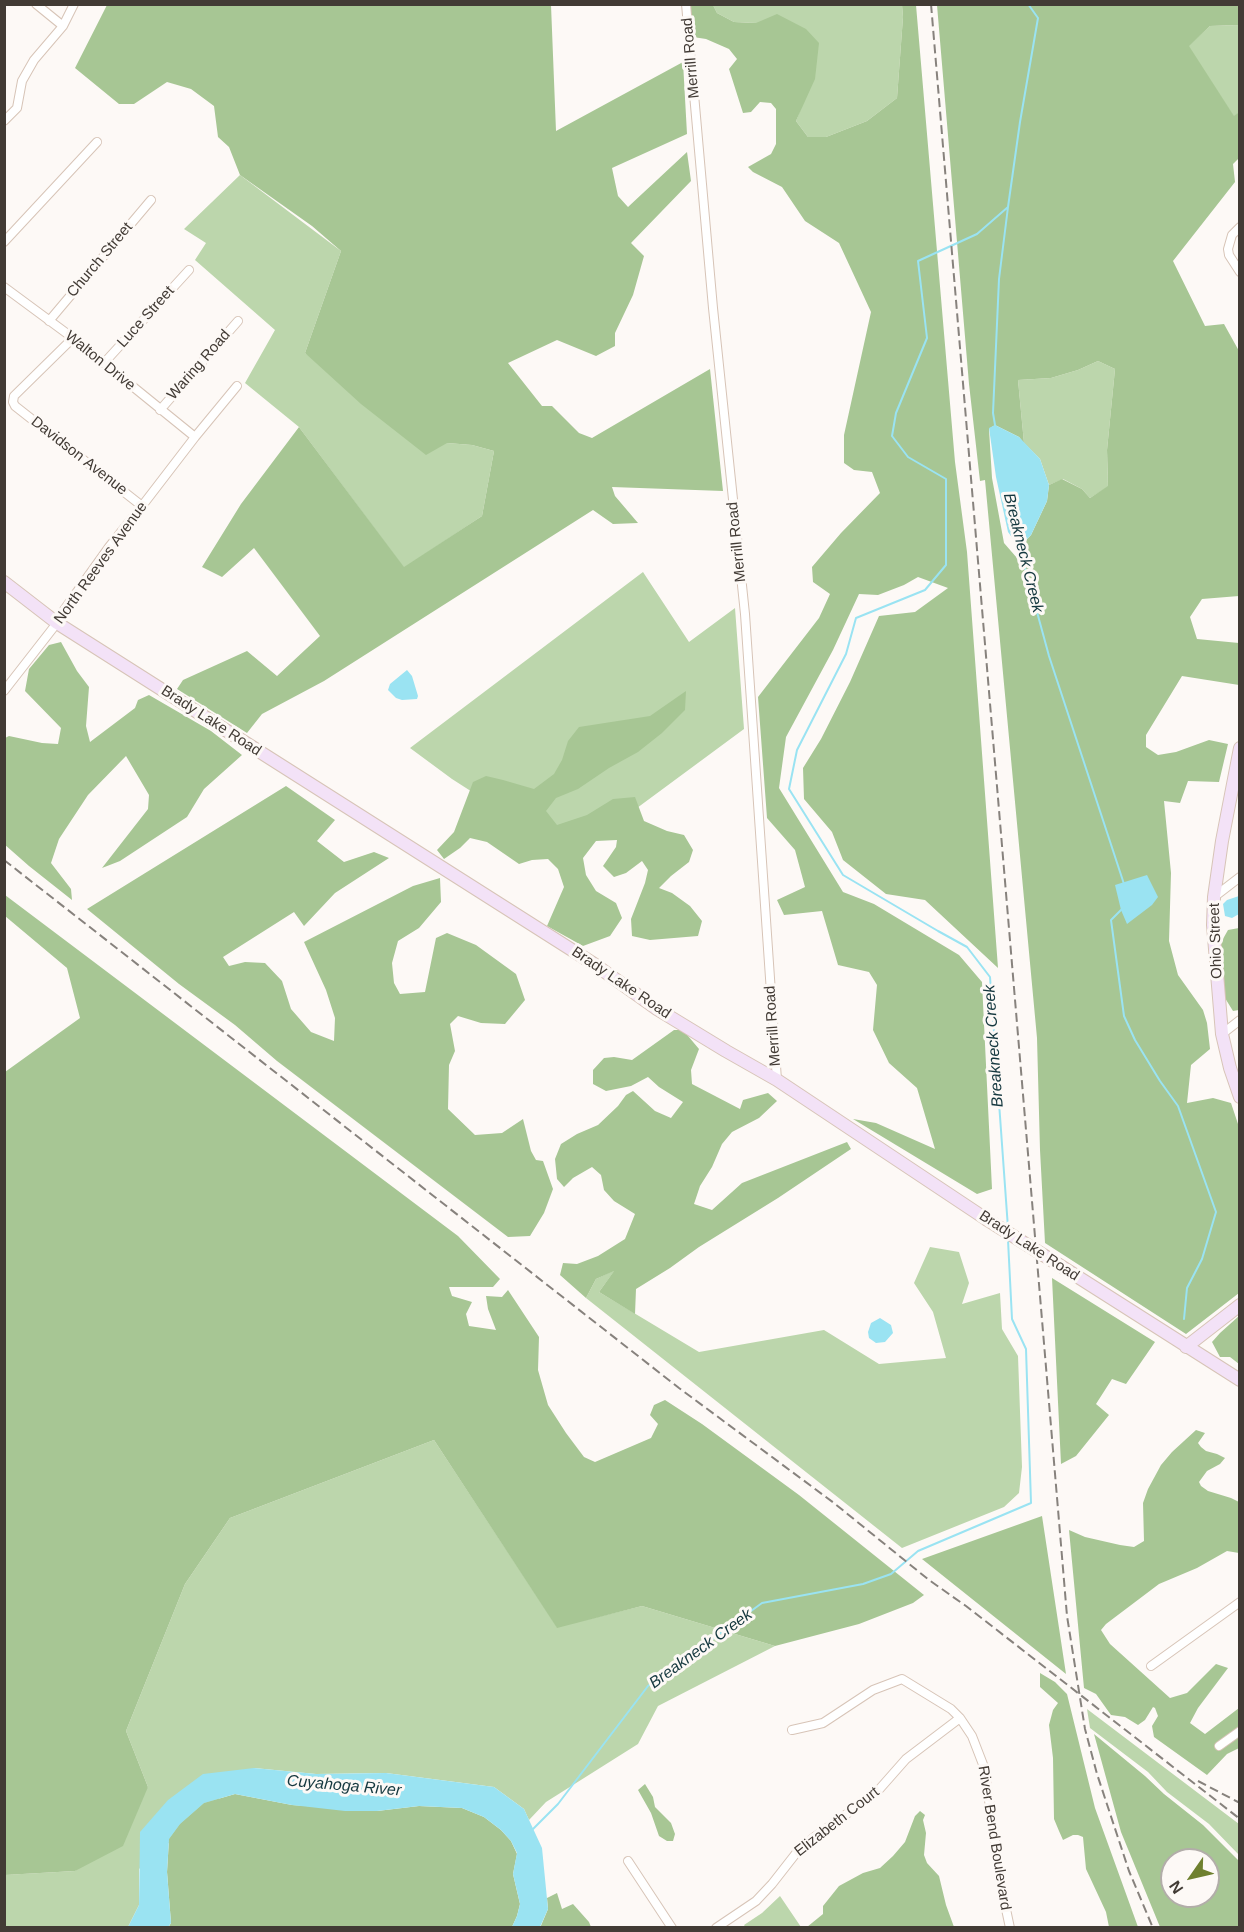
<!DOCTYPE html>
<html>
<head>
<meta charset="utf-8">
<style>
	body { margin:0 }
	#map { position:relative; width:1244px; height:1932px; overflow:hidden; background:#fdf9f6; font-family:Helvetica,sans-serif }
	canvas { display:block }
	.frame { position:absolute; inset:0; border:6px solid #423b35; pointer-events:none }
	.north { position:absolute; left:1160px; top:1848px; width:60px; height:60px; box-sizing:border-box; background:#fdf9f6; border:2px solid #b2ada9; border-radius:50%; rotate:236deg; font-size:16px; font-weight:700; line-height:24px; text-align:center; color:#423b35 }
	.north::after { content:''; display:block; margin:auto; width:21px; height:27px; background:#6f802f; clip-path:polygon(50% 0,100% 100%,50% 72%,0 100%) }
</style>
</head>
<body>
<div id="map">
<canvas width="1244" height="1932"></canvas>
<div class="frame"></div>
<div class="north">N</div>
</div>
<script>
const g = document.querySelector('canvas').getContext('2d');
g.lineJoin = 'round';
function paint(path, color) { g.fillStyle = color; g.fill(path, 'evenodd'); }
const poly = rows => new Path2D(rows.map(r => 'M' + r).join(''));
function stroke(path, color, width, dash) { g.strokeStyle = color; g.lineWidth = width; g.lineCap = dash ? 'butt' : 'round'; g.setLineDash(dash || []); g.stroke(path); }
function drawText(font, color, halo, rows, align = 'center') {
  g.font = font + ' Helvetica,sans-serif'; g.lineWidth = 6; g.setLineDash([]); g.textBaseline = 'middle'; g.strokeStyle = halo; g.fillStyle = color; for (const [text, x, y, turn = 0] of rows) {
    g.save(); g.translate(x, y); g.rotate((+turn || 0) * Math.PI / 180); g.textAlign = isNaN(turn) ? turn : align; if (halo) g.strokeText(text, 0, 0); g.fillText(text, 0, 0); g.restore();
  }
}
paint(poly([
	[713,5,902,5,903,17,897,98,867,121,826,137,808,137,796,121,804,101,756,23,734,22,717,13],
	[1239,25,1239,112,1234,117,1188,46,1210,26],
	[240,175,341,251,305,353,447,443,472,445,494,451,482,516,404,568,299,427,245,383,275,330,195,260,206,243,184,229],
	[1098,361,1115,369,1107,450,1108,487,1090,498,1082,489,1063,479,1049,485,1040,459,1024,443,1018,380,1051,378,1078,370],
	[643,572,689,642,735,608,744,729,572,856,452,779,410,748],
	[930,1247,959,1252,969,1283,962,1304,1000,1293,1002,1329,1018,1356,1022,1467,1019,1493,1004,1507,902,1548,586,1298,596,1279,615,1270,599,1292,699,1352,824,1330,879,1364,946,1358,933,1312,914,1283],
	[434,1440,557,1627,642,1606,775,1646,658,1706,638,1744,546,1802,529,1820,524,1809,494,1787,386,1773,316,1774,254,1768,139,1869,139,1905,128,1927,5,1927,4,1875,75,1871,148,1787,126,1731,185,1584,230,1518],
	[1087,1709,1239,1824,1239,1855,1209,1824,1167,1792,1148,1772,1090,1728],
	[780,1896,801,1927,746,1928,744,1925,762,1913]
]), '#bcd6ac');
paint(poly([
	[107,5,551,5,556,131,683,62,687,134,612,168,618,196,628,207,687,152,691,181,631,243,644,256,633,295,615,333,615,346,596,356,557,340,508,363,542,406,552,406,579,433,592,438,710,369,723,491,612,487,615,496,638,523,613,524,593,510,324,681,262,714,247,733,177,689,183,680,247,651,277,676,320,636,254,548,222,577,202,567,241,504,299,427,404,567,482,516,494,451,472,445,447,443,426,455,361,404,305,353,341,251,312,226,240,175,229,147,218,137,214,106,191,89,167,82,134,104,119,104,75,68],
	[690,5,713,5,717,13,734,22,756,23,777,14,806,29,819,43,815,79,796,121,808,137,826,137,867,121,897,98,903,17,902,5,916,5,955,462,967,552,998,968,925,900,886,894,843,860,832,832,804,799,803,768,821,739,850,682,879,616,915,612,948,588,918,577,904,585,878,595,859,594,833,650,786,737,779,788,843,892,874,904,959,955,982,982,992,1189,977,1194,853,1119,876,1123,935,1149,917,1088,889,1063,873,1030,877,985,869,972,838,965,822,911,784,915,777,900,805,887,795,850,767,818,758,697,819,618,830,594,813,582,812,567,841,533,880,493,872,472,854,470,844,463,844,435,871,312,839,243,805,221,782,187,753,172,748,167,771,154,776,144,776,109,771,103,760,102,751,112,743,113,729,69,737,59,729,49,706,39,693,37],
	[937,5,1239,5,1239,25,1210,26,1189,46,1234,116,1239,112,1239,158,1233,164,1235,182,1173,261,1205,326,1224,324,1239,351,1239,596,1202,599,1190,617,1197,639,1239,643,1239,685,1182,676,1146,735,1146,747,1158,755,1176,752,1209,740,1228,744,1219,782,1188,781,1180,803,1164,801,1171,873,1169,941,1178,975,1203,1010,1207,1023,1210,1049,1191,1065,1187,1103,1213,1098,1231,1103,1240,1130,1239,1293,1186,1334,1045,1243,1040,1150,1037,1038,985,480,980,481,969,384],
	[1098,361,1115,369,1107,450,1108,486,1090,498,1082,489,1062,479,1049,485,1047,501,1031,535,1019,547,1017,558,1004,543,992,478,989,429,995,425,1019,437,1024,443,1018,380,1051,378,1078,370],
	[61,642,77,671,89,687,86,726,90,742,135,708,138,700,149,695,211,731,242,755,204,789,187,817,120,861,102,868,148,809,149,795,126,756,88,795,59,839,51,863,71,889,72,900,29,866,4,844,5,738,9,736,42,743,58,744,61,728,25,691,29,669,49,645],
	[686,691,685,710,662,733,638,752,609,768,578,789,556,798,546,811,557,825,587,815,613,799,635,797,644,821,667,831,684,835,693,850,689,862,671,876,659,888,672,893,690,906,702,921,698,936,650,940,632,936,631,919,645,883,648,870,642,861,626,873,614,877,603,866,616,847,617,840,596,841,583,858,586,875,596,891,616,903,622,918,610,936,583,946,547,926,564,887,558,869,548,859,532,860,519,864,487,842,470,838,460,848,444,859,437,850,454,832,473,782,486,776,503,780,534,789,554,774,562,760,568,741,579,727,650,716],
	[286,786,335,820,317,841,344,862,374,852,389,858,335,893,304,926,294,912,223,957,229,966,245,962,265,963,282,981,291,1009,311,1032,334,1041,335,1018,326,990,304,942,413,886,440,878,441,902,419,928,398,941,392,963,394,983,400,994,425,992,436,938,447,933,476,945,516,974,525,1000,505,1024,481,1023,458,1016,450,1024,455,1051,449,1065,448,1109,475,1135,502,1133,523,1119,531,1151,536,1160,543,1161,553,1189,544,1213,530,1236,508,1237,277,1061,235,1025,179,984,87,909],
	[5,895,458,1236,500,1279,493,1287,449,1287,452,1296,472,1302,466,1314,469,1326,496,1330,488,1309,486,1296,502,1297,508,1290,539,1337,538,1370,548,1405,566,1433,584,1457,595,1462,651,1438,658,1424,650,1415,654,1405,665,1400,702,1424,799,1495,924,1595,913,1603,859,1624,775,1646,642,1606,557,1628,434,1440,230,1518,185,1584,126,1731,148,1787,123,1846,75,1871,5,1875,5,1072,80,1018,67,968,5,916],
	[1239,928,1239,1010,1233,1011,1220,990,1219,946,1228,930],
	[674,1030,683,1030,699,1049,691,1070,692,1084,740,1109,743,1100,768,1093,777,1101,759,1118,732,1132,722,1144,712,1167,700,1186,694,1204,712,1210,742,1183,847,1142,851,1149,778,1198,699,1247,670,1268,636,1289,635,1314,599,1292,614,1271,596,1279,586,1298,560,1275,563,1263,577,1264,598,1256,625,1239,635,1214,614,1201,604,1190,601,1175,592,1167,573,1178,564,1187,557,1179,555,1159,561,1144,577,1134,598,1125,618,1106,626,1095,633,1091,655,1111,671,1118,683,1102,659,1087,648,1077,631,1086,606,1091,593,1084,593,1070,604,1058,614,1057,632,1060],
	[1052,1278,1155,1342,1126,1384,1112,1379,1096,1404,1109,1415,1076,1456,1061,1464],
	[1239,1316,1239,1364,1230,1357,1220,1357,1212,1342,1220,1333],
	[1196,1430,1205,1433,1198,1443,1201,1447,1206,1451,1217,1454,1225,1458,1220,1464,1207,1471,1199,1482,1201,1486,1208,1491,1231,1498,1239,1502,1239,1553,1227,1551,1197,1568,1159,1584,1106,1624,1101,1630,1110,1644,1170,1698,1187,1693,1216,1664,1228,1668,1198,1708,1190,1723,1205,1734,1239,1708,1239,1748,1227,1754,1207,1775,1154,1737,1152,1726,1158,1716,1155,1708,1153,1707,1145,1720,1138,1725,1125,1717,1111,1715,1096,1694,1084,1688,1069,1530,1085,1537,1120,1545,1134,1547,1144,1541,1143,1503,1148,1489,1161,1465,1172,1452],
	[1042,1516,1066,1674,922,1559],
	[1040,1673,1055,1682,1067,1694,1095,1808,1138,1927,1109,1927,1106,1912,1086,1869,1083,1837,1078,1835,1073,1835,1063,1840,1059,1831,1054,1819,1053,1758,1049,1725,1053,1710,1058,1703,1040,1687],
	[1094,1734,1145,1776,1164,1794,1203,1825,1239,1861,1239,1927,1160,1927,1121,1832],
	[1172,1860,1208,1860,1208,1896,1172,1896],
	[645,1784,653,1797,655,1807,671,1823,675,1834,673,1841,667,1841,659,1836,651,1813,638,1790],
	[235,1794,292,1805,377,1811,419,1806,462,1808,484,1817,501,1830,511,1841,517,1854,513,1874,520,1904,517,1916,512,1927,168,1928,171,1923,167,1872,169,1839,180,1824,204,1803],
	[920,1811,925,1815,923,1820,926,1833,924,1855,927,1863,939,1876,946,1905,954,1927,807,1927,823,1914,823,1906,839,1886,863,1873,880,1868,893,1856,905,1842,915,1816],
	[557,1893,562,1909,573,1904,589,1922,591,1927,540,1928,548,1909,547,1898]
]), '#a7c694');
paint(poly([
	[995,425,1019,437,1040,459,1049,485,1047,501,1031,535,1019,547,1008,532,996,477,989,428],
	[407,670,412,676,418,696,417,699,402,700,396,698,388,690,390,684],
	[1147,875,1158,897,1152,905,1127,924,1121,910,1115,885],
	[1239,896,1239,914,1232,918,1225,916,1223,904,1227,900],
	[880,1318,891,1325,893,1333,885,1342,876,1343,869,1338,868,1332,871,1323],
	[254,1768,316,1774,386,1773,494,1787,524,1809,542,1848,548,1909,540,1927,512,1927,517,1916,520,1904,513,1874,517,1853,511,1841,501,1830,484,1817,462,1808,419,1806,377,1811,345,1811,292,1805,235,1794,204,1803,180,1824,169,1839,167,1872,171,1923,168,1927,128,1927,139,1905,140,1832,168,1800,203,1774]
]), '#9ae3f2');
stroke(poly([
	[995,425,993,413,999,279,1008,207],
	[1019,546,1049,656,1124,884],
	[1122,909,1111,920,1124,1016,1135,1040,1160,1081,1178,1106,1216,1212,1202,1259,1187,1288,1184,1319],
	[1008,1228,990,977,967,947,938,931,843,875,789,789,797,750,846,654,856,618,925,590,946,565,946,479,908,457,892,436,896,413,927,338,918,261,977,234,1008,207,1020,122,1038,18,1028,4],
	[533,1829,558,1804,648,1686,762,1603,863,1584,891,1574,918,1551,1031,1503,1026,1349,1012,1319,1008,1240]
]), '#9ae3f2', 2);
const street = poly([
	[36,4,63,26],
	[686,4,713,308,745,614,777,1080],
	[4,121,17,108,22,81,34,60,63,26,74,4],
	[1240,227,1232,235,1228,249,1229,255,1240,272],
	[4,242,97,142],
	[4,287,73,338,195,437],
	[49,321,151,200],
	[73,338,14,396,13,402,15,406,142,506],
	[104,363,189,270],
	[160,410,238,321],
	[4,691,57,623,64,610,109,547,142,506,195,437,237,386],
	[1214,897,1240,877],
	[1222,1034,1240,1020],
	[1151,1666,1240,1602],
	[792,1730,823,1723,873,1690,902,1679,951,1709,960,1718,972,1736,984,1767,1003,1895,1010,1928],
	[1219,1746,1240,1731],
	[628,1861,672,1928],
	[716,1928,756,1901,772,1884,797,1852,813,1838,876,1793,906,1759,960,1718]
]);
const secondary = poly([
	[4,582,57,623,594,964,657,1009,726,1051,777,1080,986,1219],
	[1240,748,1222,841,1214,897,1213,925,1222,1034,1230,1068,1240,1097],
	[1056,1263,1240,1380],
	[1186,1347,1240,1305]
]);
stroke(street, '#d7c4b7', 10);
stroke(secondary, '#d7c4b7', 14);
stroke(street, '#fff', 8);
stroke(secondary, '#f3e2f7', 12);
stroke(poly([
	[931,4,1067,1616,1085,1729,1097,1774,1129,1871,1153,1928],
	[4,860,679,1388,834,1503,929,1580,966,1606,1240,1819],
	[1198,1781,1240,1803]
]), '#87827d', 2, [9, 4.5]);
const secondaryBridge = poly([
	[986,1219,1056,1263]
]);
stroke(secondaryBridge, '#d7c4b7', 14, []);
stroke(secondaryBridge, '#f3e2f7', 12);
drawText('15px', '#423b35', '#fdf9f6', [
	["Merrill Road",691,58,-95],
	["Church Street",100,260,-50],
	["Luce Street",146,317,-48],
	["Walton Drive",100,361,39],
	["Waring Road",199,365,-49],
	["Davidson Avenue",79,456,38],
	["Merrill Road",737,542,-96],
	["North Reeves Avenue",101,563,-54],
	["Brady Lake Road",211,721,33],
	["Ohio Street",1216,941,-92],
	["Brady Lake Road",621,983,34],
	["Merrill Road",773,1026,-94],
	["Brady Lake Road",1029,1246,33],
	["Elizabeth Court",837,1822,-38],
	["River Bend Boulevard",994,1838,81]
]);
drawText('italic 16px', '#15383f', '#fdf9f6', [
	["Breakneck Creek",1023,553,76],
	["Breakneck Creek",994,1046,-94],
	["Breakneck Creek",701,1649,-36],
	["Cuyahoga River",344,1786,5]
]);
</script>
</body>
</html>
